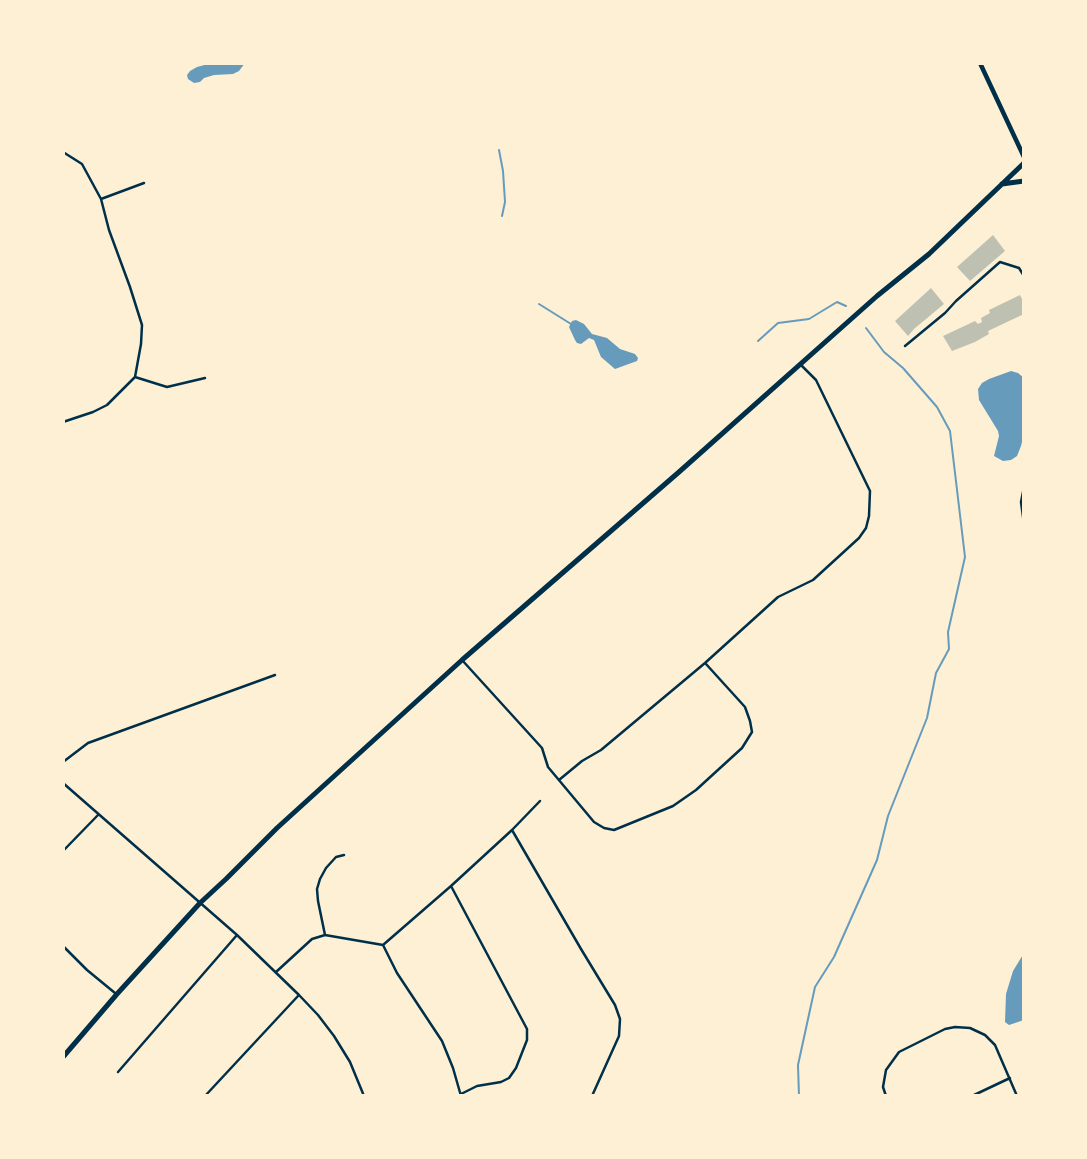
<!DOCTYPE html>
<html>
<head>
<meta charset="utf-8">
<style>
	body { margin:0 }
	#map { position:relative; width:1087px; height:1159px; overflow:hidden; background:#fdf0d5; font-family:Mulish,sans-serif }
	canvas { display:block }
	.frame { position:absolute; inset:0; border:65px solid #fdf0d5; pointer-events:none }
</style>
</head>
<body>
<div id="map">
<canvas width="1087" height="1159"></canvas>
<div class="frame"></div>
</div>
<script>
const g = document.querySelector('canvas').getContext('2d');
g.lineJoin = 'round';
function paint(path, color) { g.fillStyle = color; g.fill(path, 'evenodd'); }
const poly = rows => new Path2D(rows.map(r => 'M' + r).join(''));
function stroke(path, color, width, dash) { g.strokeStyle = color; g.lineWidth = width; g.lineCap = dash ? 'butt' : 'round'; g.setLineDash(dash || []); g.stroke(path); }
paint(poly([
	[212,63,245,63,239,71,233,74,214,75,204,78,200,82,194,83,188,79,187,75,190,71,197,67],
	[576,320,584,324,592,334,607,338,620,349,635,354,638,358,637,361,615,369,601,357,594,340,589,338,581,344,577,343,575,340,569,327,572,321],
	[1011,371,1018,373,1024,378,1024,434,1021,446,1017,456,1011,460,1003,461,994,456,999,436,998,431,979,400,978,389,982,383,989,379],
	[1024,953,1024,1020,1009,1025,1005,1022,1006,994,1013,971]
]), '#669bbc');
stroke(poly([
	[499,150,503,171,505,202,502,216],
	[539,304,571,324],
	[758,341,778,323,809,319,837,302,846,306],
	[799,1096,798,1065,815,987,834,957,877,860,888,816,927,718,936,673,949,649,948,632,965,557,950,431,937,407,903,368,884,352,866,328]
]), '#669bbc', 2);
paint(poly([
	[993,235,1005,251,970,281,957,267],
	[931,288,944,304,914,329,908,336,895,321],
	[1020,295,1024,303,1024,314,988,331,989,334,975,342,952,351,943,336,975,321,978,324,982,322,981,318,990,313,989,310]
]), '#bec0b2');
stroke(poly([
	[63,152,82,164,101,199,109,230,130,287,142,325,141,344,135,377,107,405,93,412,63,422],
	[101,199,144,183],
	[905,346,945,313,956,301,1000,262,1019,268,1024,276],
	[135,377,167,387,205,378],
	[1024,487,1021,502,1024,524],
	[462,660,542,748,548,767,594,822,604,828,614,830,673,806,696,790,742,748,752,732,750,721,745,707,706,664],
	[63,762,88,743,275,675],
	[559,780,582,761,601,750,705,663,778,597,813,580,859,538,866,528,869,516,870,491,816,380,802,366],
	[63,783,237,935,299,995,318,1015,334,1036,350,1062,364,1096],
	[512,830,581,949,615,1005,620,1019,619,1036,592,1096],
	[63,851,98,815],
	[451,886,527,1029,527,1040,516,1068,509,1078,501,1082,477,1086,461,1094],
	[325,935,318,901,317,889,320,879,326,868,336,857,344,855],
	[383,945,451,886,512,830,540,801],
	[383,945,397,973,442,1041,453,1068,461,1096],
	[63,946,87,970,115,993],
	[276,972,312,939,325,935,383,945],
	[118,1072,237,935],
	[205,1096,298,996],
	[886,1096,883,1087,886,1070,899,1052,945,1029,955,1027,970,1028,985,1035,995,1045,1017,1096],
	[972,1096,1010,1078]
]), '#003049', 2.5);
stroke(poly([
	[980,63,1024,157]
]), '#003049', 4.5);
stroke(poly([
	[1002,184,1024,181],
	[63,1057,117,994,200,903,226,879,277,828,462,660,679,472,877,296,929,254,1024,163]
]), '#003049', 5);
</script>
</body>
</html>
